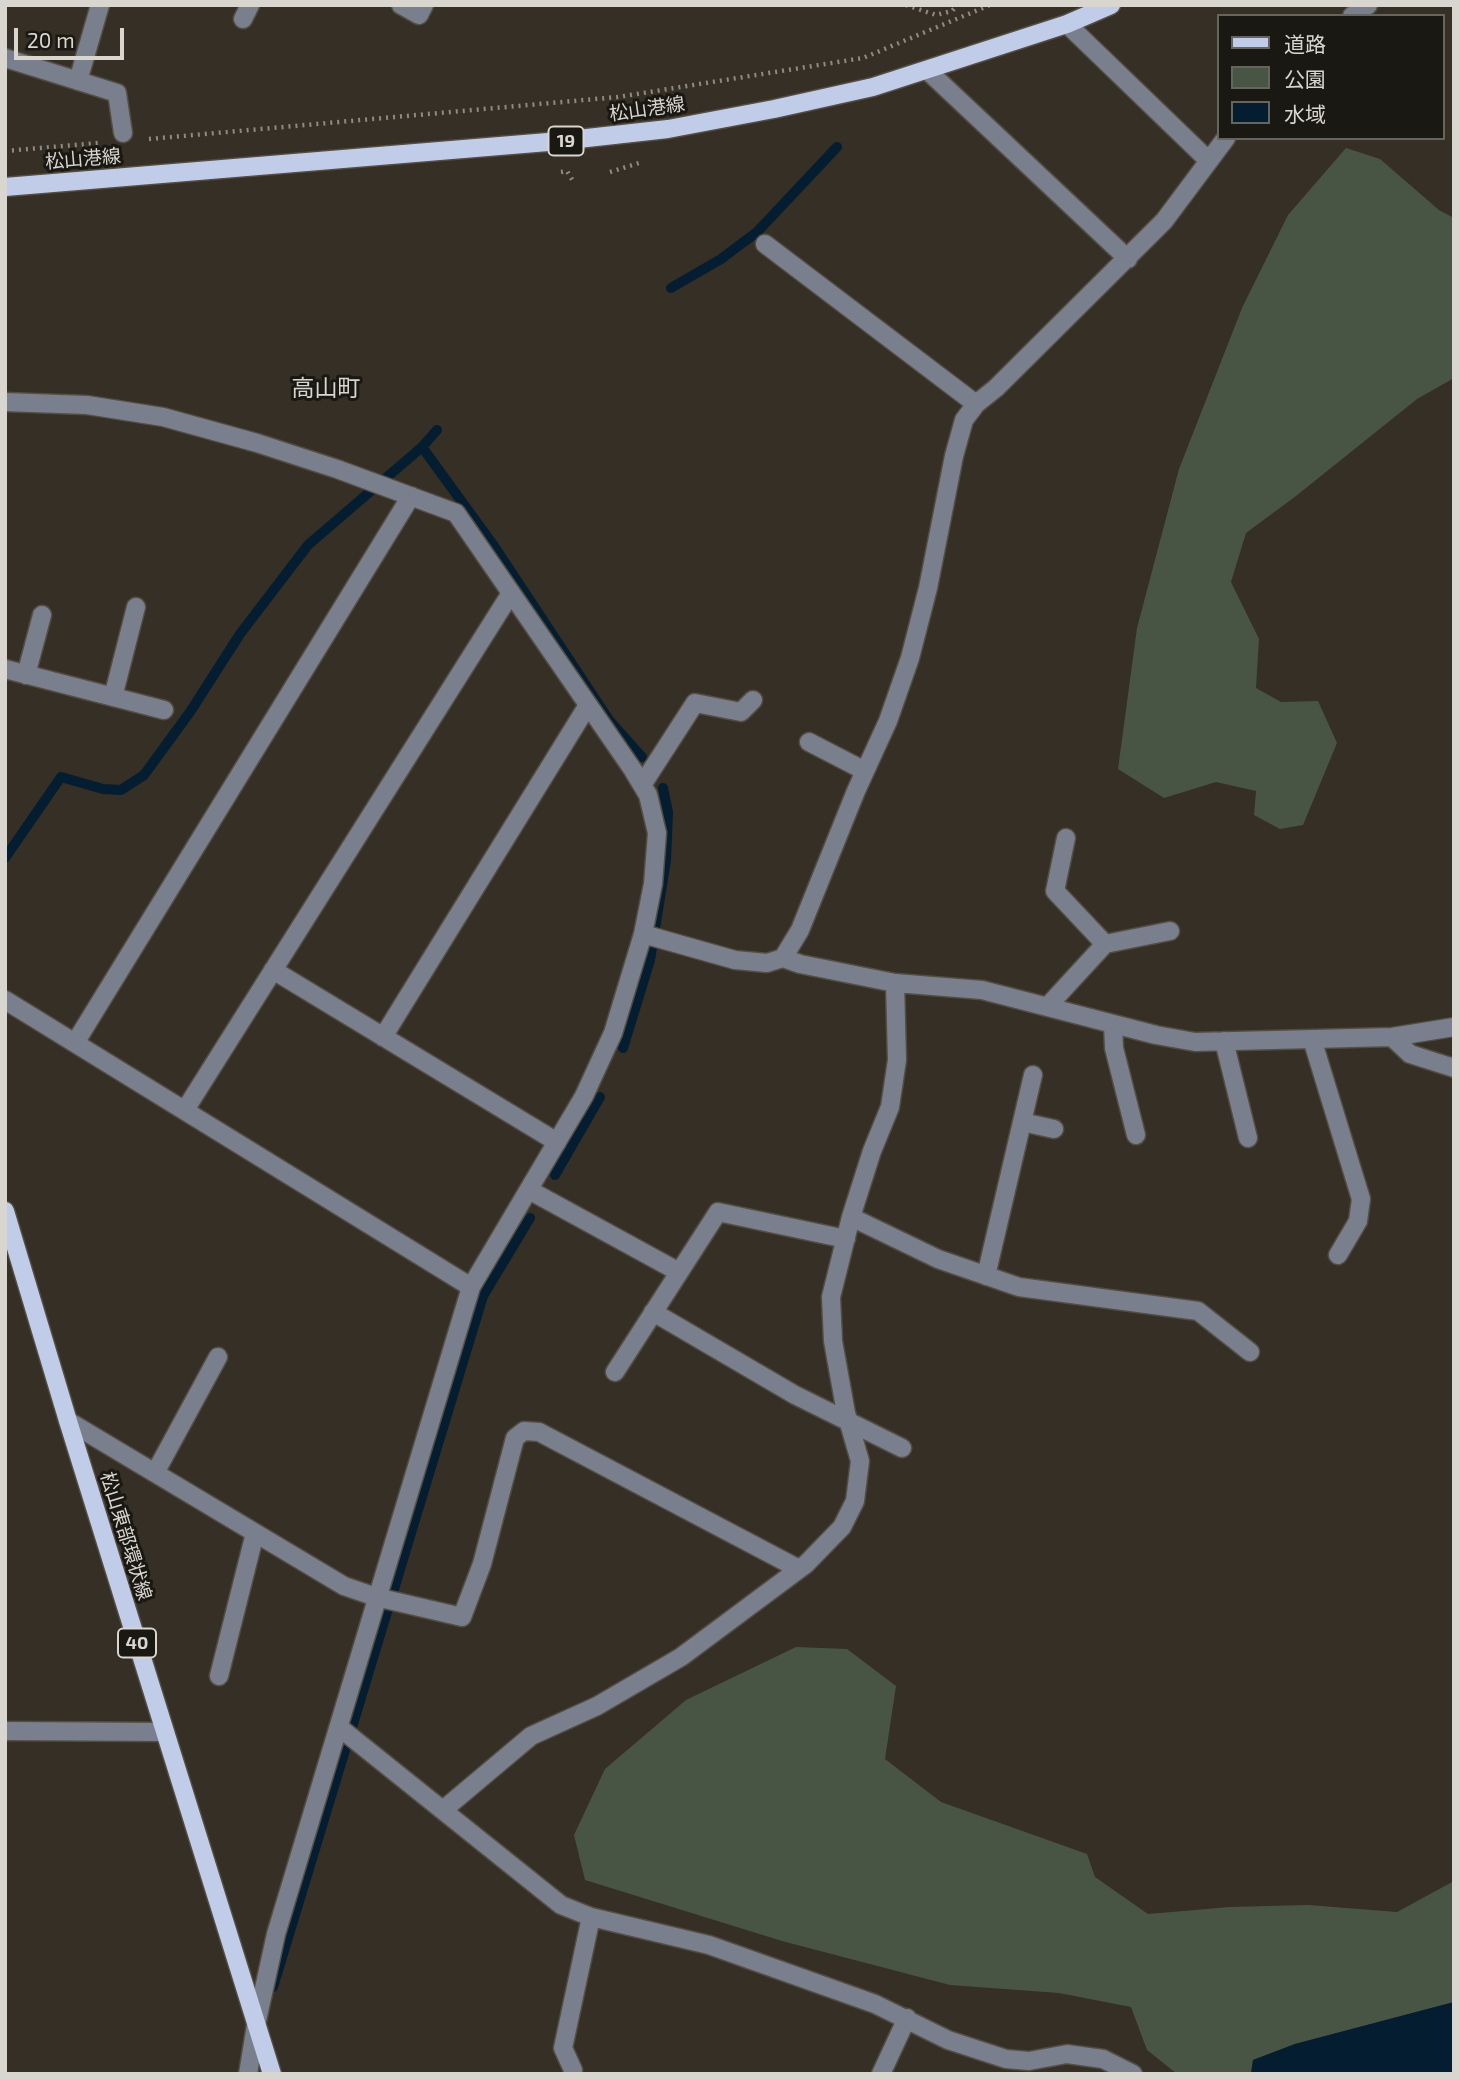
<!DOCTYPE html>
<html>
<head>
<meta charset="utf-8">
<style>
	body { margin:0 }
	#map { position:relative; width:1459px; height:2079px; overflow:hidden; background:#352f25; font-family:"Exo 2","Noto Sans JP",sans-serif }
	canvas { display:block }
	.frame { position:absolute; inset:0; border:7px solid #d9d5cf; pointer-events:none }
	.legend { position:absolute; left:1217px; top:14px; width:228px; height:126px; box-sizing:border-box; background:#1a1813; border:2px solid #66645e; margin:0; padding:9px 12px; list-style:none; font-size:21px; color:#d9d5cf }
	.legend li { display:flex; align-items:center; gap:14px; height:35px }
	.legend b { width:35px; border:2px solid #66645e }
	.scale { position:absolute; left:14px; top:28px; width:110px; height:32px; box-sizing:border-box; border:4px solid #d9d5cf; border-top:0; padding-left:9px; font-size:21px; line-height:24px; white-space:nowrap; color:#d9d5cf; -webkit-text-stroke:5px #1a1813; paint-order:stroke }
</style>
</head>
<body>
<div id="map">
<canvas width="1459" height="2079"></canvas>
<div class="frame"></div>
<ul class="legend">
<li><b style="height:9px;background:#c1cde8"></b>道路</li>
<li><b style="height:19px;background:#485545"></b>公園</li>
<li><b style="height:19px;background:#051d30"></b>水域</li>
</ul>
<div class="scale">20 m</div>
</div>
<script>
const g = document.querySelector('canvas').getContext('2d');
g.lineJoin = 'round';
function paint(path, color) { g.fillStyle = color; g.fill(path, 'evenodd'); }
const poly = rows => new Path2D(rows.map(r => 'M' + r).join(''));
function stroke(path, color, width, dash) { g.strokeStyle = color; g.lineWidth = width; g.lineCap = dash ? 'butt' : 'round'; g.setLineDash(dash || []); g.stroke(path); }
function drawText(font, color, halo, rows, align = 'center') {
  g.font = font + ' "Exo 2","Noto Sans JP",sans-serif'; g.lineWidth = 6; g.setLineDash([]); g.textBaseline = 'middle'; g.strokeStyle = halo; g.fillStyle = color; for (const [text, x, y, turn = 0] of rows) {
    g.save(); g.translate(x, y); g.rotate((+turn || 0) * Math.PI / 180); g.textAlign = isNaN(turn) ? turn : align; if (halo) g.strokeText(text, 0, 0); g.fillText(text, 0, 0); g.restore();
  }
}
paint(poly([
	[1346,148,1380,159,1439,210,1454,218,1454,378,1417,399,1296,496,1246,533,1231,582,1259,639,1256,688,1281,702,1318,701,1337,743,1303,825,1280,829,1254,815,1256,791,1216,782,1164,798,1118,769,1137,628,1179,469,1242,308,1288,215],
	[796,1647,847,1649,896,1686,885,1759,941,1802,1087,1854,1095,1877,1148,1914,1230,1907,1308,1905,1397,1912,1454,1881,1454,2002,1295,2044,1253,2060,1251,2074,1177,2074,1147,2050,1131,2007,1059,1993,950,1985,782,1941,585,1880,574,1835,605,1769,686,1700]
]), '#485545');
paint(poly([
	[1454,2002,1454,2074,1251,2074,1253,2060,1295,2044]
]), '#051d30');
stroke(poly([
	[671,288,721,259,757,232,837,147],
	[422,447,494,546,609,720,642,757],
	[5,858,61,777,103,789,121,790,144,775,190,712,240,634,308,545,422,447,437,430],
	[623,1048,650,960,666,860,668,812,663,788],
	[555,1175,600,1097],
	[273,1987,483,1296,530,1218]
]), '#051d30', 10);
const minor = poly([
	[401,5,419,15,424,5],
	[1352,16,1368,5],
	[243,19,250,5],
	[1067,24,1209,161],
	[5,58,117,93,123,133],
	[927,70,1128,259],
	[78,81,100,5],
	[765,244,976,404],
	[5,402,87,405,163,417,257,443,337,469,456,513,633,770,648,795,657,833,653,884,643,934,613,1033,584,1096,471,1287,276,1934,256,2025,248,2074],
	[5,669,164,710],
	[26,675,42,615],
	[113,697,136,607],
	[809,742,865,771],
	[642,785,695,703,741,712,753,700],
	[643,934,735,960,767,963,783,958,800,930,856,791,888,721,910,658,928,588,954,456,964,420,976,404,996,388,1164,221,1226,138],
	[1105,944,1170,931],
	[783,958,800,964,895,983,982,990,1156,1035,1195,1042,1392,1037,1454,1027],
	[273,970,557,1142],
	[5,1000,471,1287],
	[1047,1007,1105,944,1055,891,1066,838],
	[1113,1024,1114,1048,1136,1135],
	[383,1037,588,705],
	[1392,1037,1410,1054,1454,1068],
	[1312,1039,1361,1199,1358,1221,1338,1255],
	[1224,1041,1248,1138],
	[75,1043,411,496],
	[185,1110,511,593],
	[1022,1122,1054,1129],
	[529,1190,679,1272],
	[851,1217,938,1259,1019,1287,1198,1311,1250,1352],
	[986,1276,1033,1075],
	[653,1312,795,1395,902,1448],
	[615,1372,718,1212,846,1239],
	[68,1421,344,1586,376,1597,462,1617,482,1564,515,1438,524,1431,539,1432,799,1569],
	[155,1473,218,1357],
	[219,1676,255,1533],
	[340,1728,561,1905,591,1917,709,1945,875,2004,948,2040,1006,2059,1029,2061,1067,2054,1103,2059,1133,2074],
	[5,1731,165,1732],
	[443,1810,531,1736,597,1706,681,1657,806,1564,842,1527,855,1501,860,1461,846,1413,833,1341,831,1297,851,1217,872,1151,890,1107,897,1060,895,983],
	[573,2070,563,2048,591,1917],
	[881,2074,907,2018]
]);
const major = poly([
	[5,187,560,141,668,129,774,109,873,87,1067,24,1111,5],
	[5,1211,68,1421,272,2074]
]);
stroke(minor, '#534d44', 21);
stroke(major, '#534d44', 21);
stroke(poly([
	[906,5,936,15,952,11,957,5],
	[149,139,618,97,863,58,990,5],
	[5,151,98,143],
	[561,172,567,171,573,181],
	[610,172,639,163]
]), '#8f8a82', 4.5, [2, 5]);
stroke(minor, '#797f8c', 18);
stroke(major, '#c1cde8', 18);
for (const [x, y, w] of [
	[566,141,35],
	[137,1643,38]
]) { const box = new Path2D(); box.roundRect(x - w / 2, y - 14.5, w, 29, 5); g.fillStyle = '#1a1813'; g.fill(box); stroke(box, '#d9d5cf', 2); }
drawText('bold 18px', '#d9d5cf', null, [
	["19",566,141],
	["40",137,1643]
]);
drawText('19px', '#d9d5cf', '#1a1813', [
	["松山港線",647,109,-8],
	["松山港線",83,159,-5],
	["松山東部環状線",126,1536,73]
]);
drawText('23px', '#d9d5cf', '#1a1813', [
	["高山町",326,388]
]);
</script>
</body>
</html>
